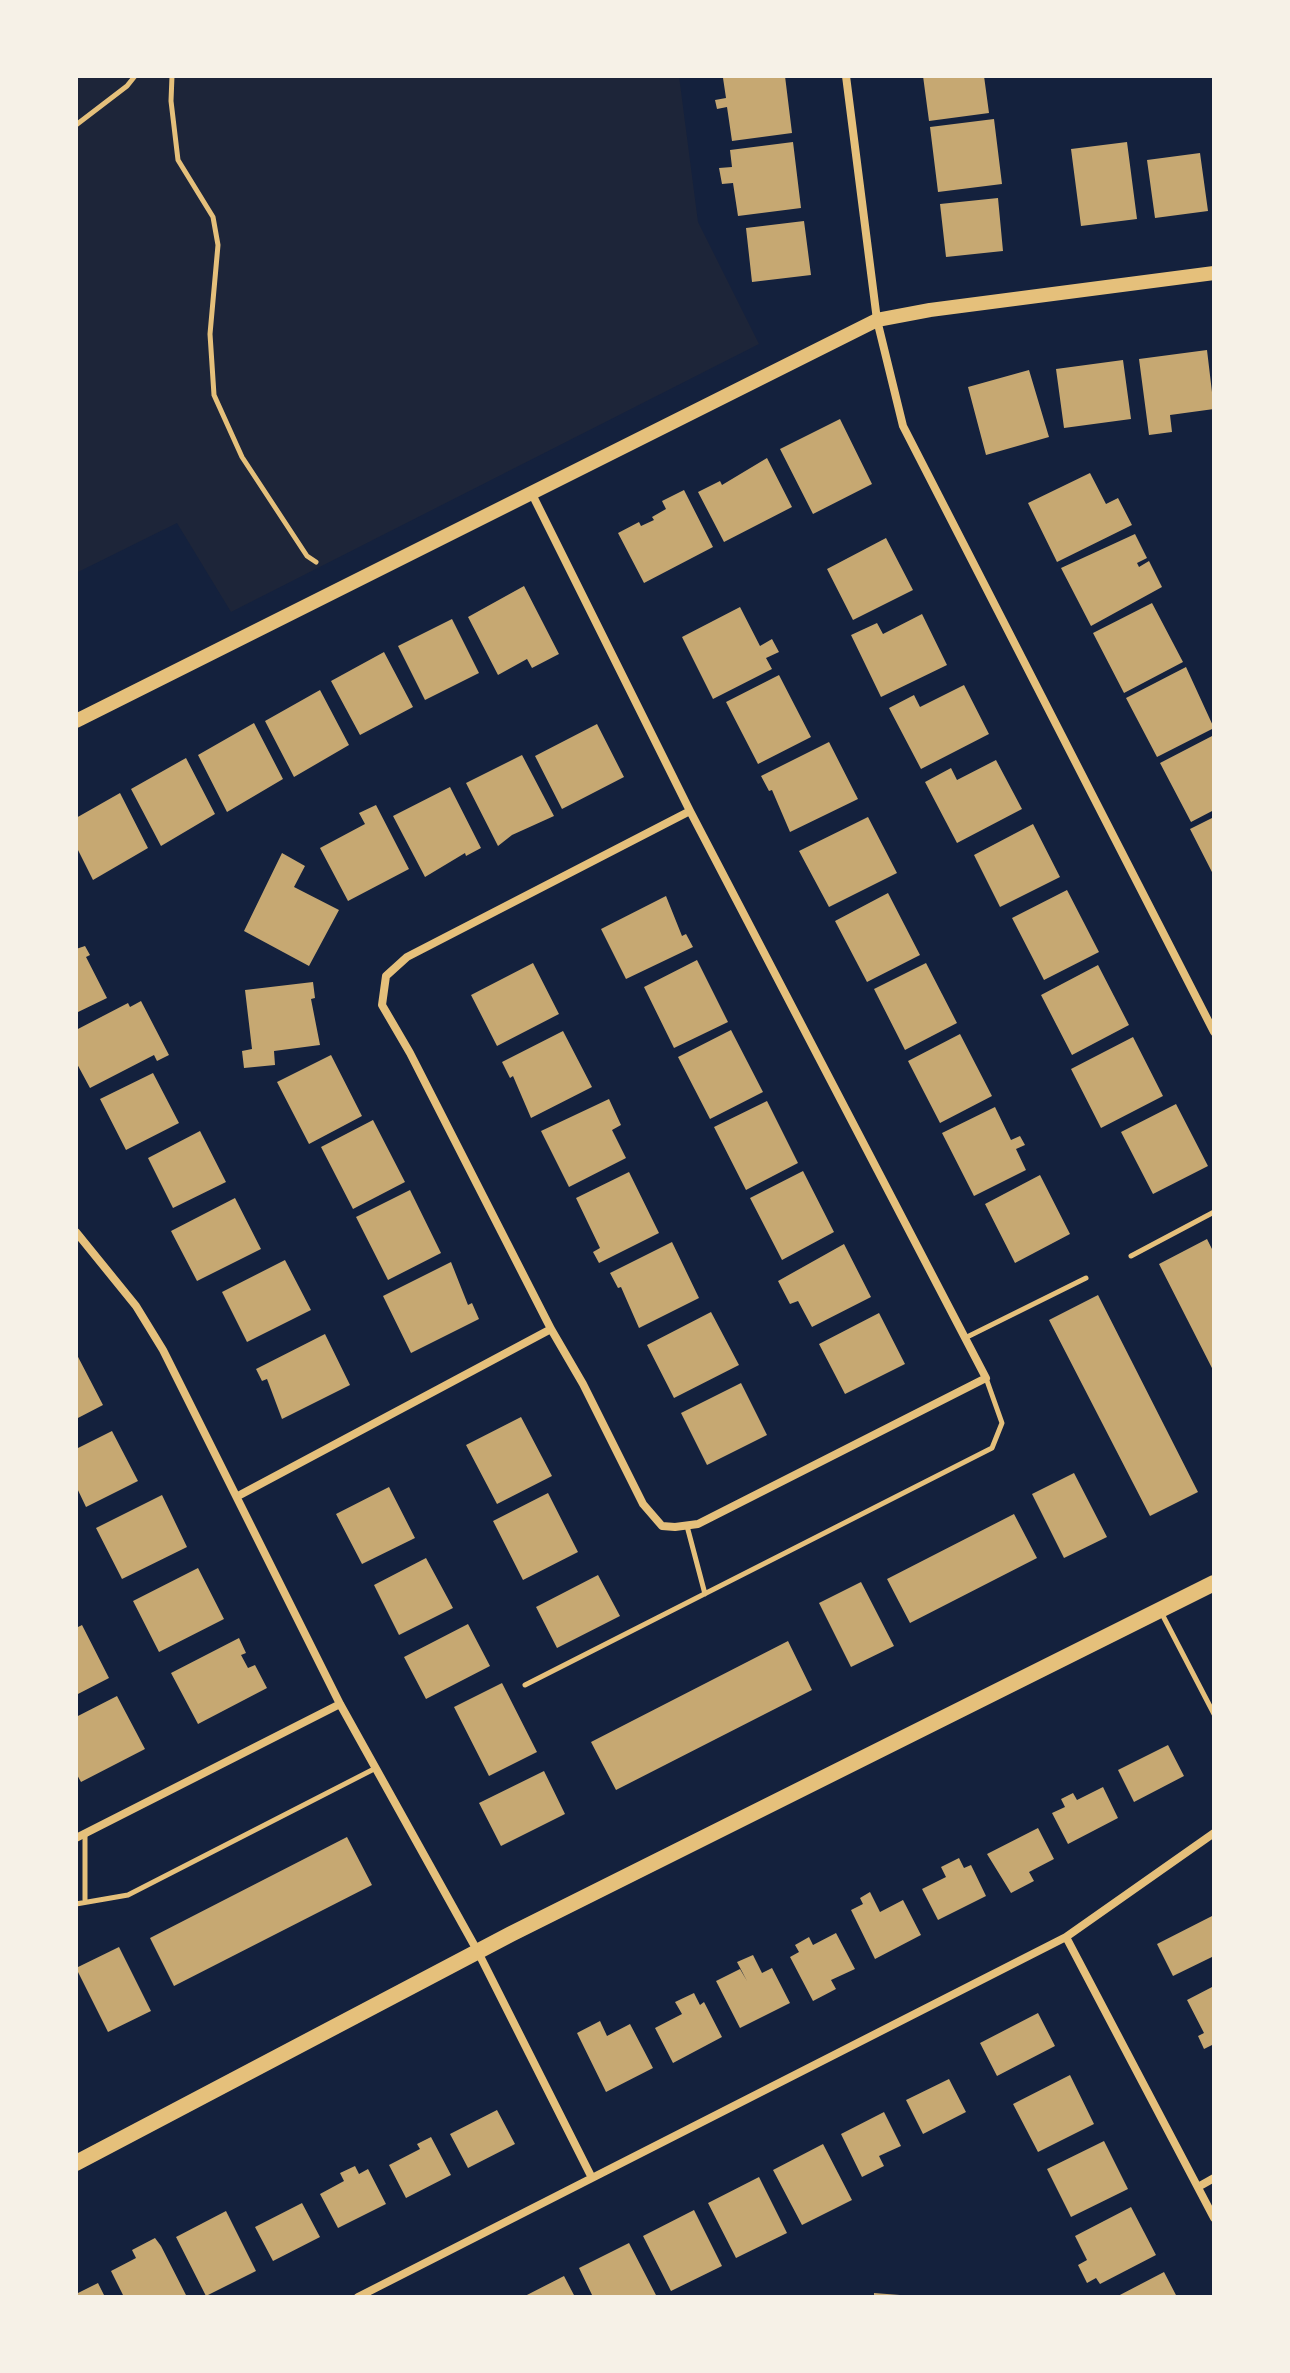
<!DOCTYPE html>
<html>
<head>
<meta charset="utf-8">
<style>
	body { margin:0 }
	#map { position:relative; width:1290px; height:2373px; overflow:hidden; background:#14213d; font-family:Signika,sans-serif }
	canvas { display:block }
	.frame { position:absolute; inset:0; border:78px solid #f6f1e7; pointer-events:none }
</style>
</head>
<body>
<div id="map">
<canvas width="1290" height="2373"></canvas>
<div class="frame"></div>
</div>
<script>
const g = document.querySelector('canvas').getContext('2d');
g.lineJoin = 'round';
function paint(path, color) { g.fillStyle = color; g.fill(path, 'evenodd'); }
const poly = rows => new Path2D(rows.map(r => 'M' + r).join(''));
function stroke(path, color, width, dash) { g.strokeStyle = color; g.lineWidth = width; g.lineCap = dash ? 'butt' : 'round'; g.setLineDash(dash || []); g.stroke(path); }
paint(poly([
	[76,76,679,76,698,222,759,344,231,612,177,523,76,573]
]), '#1d2539');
paint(poly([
	[737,76,785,76,792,133,732,141,727,107,717,109,715,100,726,98,723,78],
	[923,76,984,76,989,113,929,121],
	[994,119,1002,184,938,192,930,127],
	[793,142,801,208,738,216,733,183,722,184,719,168,732,167,730,150],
	[1127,142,1137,219,1081,226,1071,149],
	[1200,153,1208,211,1155,218,1147,160],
	[998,198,1003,251,946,257,940,204],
	[804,221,811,275,752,282,746,228],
	[1207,350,1214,409,1170,415,1172,432,1149,435,1139,359],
	[1123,360,1131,419,1064,428,1056,369],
	[1029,370,1049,437,986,455,968,387],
	[840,419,872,484,813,514,780,449],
	[767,458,792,507,724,542,698,492,720,481,722,485],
	[1090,473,1106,504,1118,498,1132,525,1057,562,1028,503],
	[684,490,713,547,644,583,618,533,639,522,641,526,654,520,652,517,666,509,662,501],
	[1135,534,1147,558,1137,563,1139,567,1149,561,1162,587,1091,626,1061,568],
	[886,538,913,590,853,620,827,569],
	[524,586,559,654,532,668,527,659,498,675,468,617],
	[1152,603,1183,662,1124,693,1093,633],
	[740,607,760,646,772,639,779,652,766,658,772,669,713,699,682,637],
	[922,614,947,665,881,697,851,635,877,623,883,634],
	[452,619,479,673,425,700,398,646],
	[384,652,413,707,360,735,331,681],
	[1186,667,1214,728,1157,757,1126,698],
	[779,675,811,737,758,764,726,702],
	[964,685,989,734,921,769,889,708,914,695,920,707],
	[320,690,349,745,294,777,265,721],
	[254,723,283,779,227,812,198,755],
	[597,724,624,777,562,809,535,756],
	[1214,735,1214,810,1191,822,1160,763],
	[829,742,858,799,790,832,772,790,769,791,761,776],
	[522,755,554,816,512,835,498,846,466,783],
	[186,758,215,814,161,846,131,789],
	[996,760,1022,809,957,843,925,782,951,768,957,780],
	[450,787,481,848,466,856,465,853,425,877,393,816],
	[120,793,148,848,93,880,76,846,76,818],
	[376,805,409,869,348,901,320,848,365,824,359,813],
	[868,817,897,873,829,907,799,851],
	[1214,817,1214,876,1190,829],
	[1033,824,1060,877,1000,907,974,855],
	[282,853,305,866,294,887,339,910,309,966,244,931],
	[1067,890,1099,952,1044,980,1012,918],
	[888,893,920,955,867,982,835,921],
	[666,896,682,936,686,934,693,947,626,979,601,929],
	[85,946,90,955,86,957,107,998,76,1013,76,949],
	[697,960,728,1022,674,1048,644,987],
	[533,963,559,1014,497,1046,471,995],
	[926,963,957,1023,905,1050,874,989],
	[1098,965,1129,1025,1072,1055,1041,995],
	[313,982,315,998,311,999,320,1045,274,1051,275,1065,244,1068,242,1051,252,1049,245,990],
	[141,1001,169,1055,157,1061,154,1055,90,1088,76,1062,76,1030,128,1003,130,1007],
	[731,1030,763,1092,710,1119,678,1057],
	[563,1031,592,1087,531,1118,513,1076,510,1078,502,1062],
	[960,1034,992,1096,940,1123,908,1061],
	[1133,1037,1163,1096,1101,1128,1071,1069],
	[331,1055,362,1116,309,1144,277,1082],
	[153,1073,179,1123,126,1150,100,1099],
	[609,1099,621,1125,612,1130,626,1158,569,1187,541,1131],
	[767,1101,798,1163,746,1190,714,1127],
	[1176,1104,1208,1166,1153,1194,1121,1132],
	[995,1107,1011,1140,1020,1136,1025,1145,1016,1149,1026,1170,974,1196,942,1133],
	[373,1120,405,1182,353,1209,321,1147],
	[200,1131,226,1182,173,1208,148,1158],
	[803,1171,834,1232,782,1260,750,1198],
	[629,1172,659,1233,599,1263,593,1252,600,1248,576,1198],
	[1040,1175,1070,1234,1015,1263,985,1204],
	[410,1190,441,1253,388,1280,356,1217],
	[235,1198,261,1249,197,1281,171,1231],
	[1207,1239,1214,1253,1214,1372,1159,1264],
	[672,1242,699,1298,639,1328,621,1287,618,1288,610,1273],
	[844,1244,871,1297,812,1327,798,1301,790,1304,778,1281],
	[285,1260,311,1310,247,1342,222,1292],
	[451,1262,468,1305,472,1303,479,1319,411,1353,383,1296],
	[1098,1295,1198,1492,1150,1516,1049,1320],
	[711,1312,739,1365,674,1398,647,1345],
	[879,1313,905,1364,845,1394,819,1344],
	[325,1334,350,1385,282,1419,267,1379,262,1381,256,1369],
	[76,1353,103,1405,76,1419],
	[741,1383,767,1435,707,1465,681,1413],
	[521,1417,552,1476,497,1504,466,1445],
	[112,1431,138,1481,86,1507,76,1486,76,1449],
	[1074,1473,1107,1537,1064,1558,1032,1494],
	[389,1487,415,1538,362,1564,336,1514],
	[548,1493,578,1552,523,1580,493,1521],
	[162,1495,187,1547,122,1579,96,1528],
	[1014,1514,1037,1558,910,1623,887,1579],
	[426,1558,453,1608,399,1635,374,1585],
	[198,1568,224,1619,159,1652,133,1601],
	[598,1575,620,1616,557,1648,536,1607],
	[861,1582,894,1646,851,1667,819,1603],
	[468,1624,490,1666,426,1699,404,1657],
	[82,1625,109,1678,76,1695,76,1628],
	[239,1638,246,1653,241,1655,248,1668,255,1665,267,1688,198,1724,171,1673],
	[788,1641,812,1690,616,1790,591,1742],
	[502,1683,537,1752,489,1776,454,1707],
	[117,1696,145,1749,81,1782,76,1773,76,1717],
	[1168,1745,1184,1776,1134,1802,1118,1770],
	[544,1771,565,1814,501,1846,479,1803],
	[1103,1787,1118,1818,1068,1844,1052,1813,1065,1807,1061,1799,1073,1793,1077,1800],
	[1038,1828,1054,1859,1029,1872,1034,1881,1011,1893,987,1854],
	[347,1837,372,1885,174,1986,150,1938],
	[959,1858,964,1868,971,1865,986,1896,938,1920,922,1889,946,1877,941,1867],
	[870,1892,880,1912,903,1900,921,1935,875,1959,851,1910,863,1904,860,1898],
	[1214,1915,1214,1956,1173,1976,1157,1944],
	[836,1933,855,1969,831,1980,836,1989,813,2001,790,1957,799,1952,795,1945,809,1937,813,1945],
	[119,1947,151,2011,108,2032,76,1968],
	[753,1955,762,1973,772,1968,790,2003,740,2028,716,1981,740,1969,747,1981,737,1962],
	[1214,1986,1214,2044,1204,2049,1198,2036,1204,2033,1187,2000],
	[694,1993,700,2005,704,2002,722,2037,673,2063,655,2028,682,2014,675,2002],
	[1038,2013,1055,2046,997,2076,980,2043],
	[600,2021,607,2036,630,2024,653,2068,606,2092,577,2033],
	[1070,2075,1094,2124,1038,2152,1013,2104],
	[949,2079,966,2112,923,2134,906,2100],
	[497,2110,515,2144,468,2168,450,2134],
	[884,2112,901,2146,879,2156,884,2166,862,2177,841,2134],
	[431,2137,451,2175,406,2198,389,2165,420,2149,417,2144],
	[1104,2141,1128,2189,1071,2217,1047,2169],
	[823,2144,852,2200,802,2225,773,2170],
	[355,2166,359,2174,368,2169,386,2204,338,2228,320,2194,344,2181,340,2173],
	[759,2177,787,2233,736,2258,708,2203],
	[302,2203,320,2237,273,2261,255,2227],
	[1131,2207,1156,2255,1100,2284,1096,2278,1087,2283,1078,2265,1087,2260,1075,2236],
	[694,2210,722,2266,671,2291,643,2236],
	[226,2211,256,2271,206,2296,176,2237],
	[155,2238,161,2246,187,2297,124,2297,111,2271,136,2258,132,2250],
	[629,2243,657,2297,593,2297,579,2268],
	[1164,2272,1177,2297,1116,2297],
	[564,2276,575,2297,523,2297],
	[98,2283,105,2297,76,2297,76,2294],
	[874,2293,900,2295,900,2297,874,2297]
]), '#c6a872');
stroke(poly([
	[172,76,171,101,178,160,213,217,218,245,210,334,214,395,242,457,307,556,316,562],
	[76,125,127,86,135,76]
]), '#e5c07b', 5);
stroke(poly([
	[1131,1256,1214,1212],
	[965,1338,1086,1278],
	[687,1526,705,1594],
	[1162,1614,1214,1714],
	[525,1685,992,1448,1002,1423,986,1378],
	[85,1900,85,1835],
	[76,1904,128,1895,374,1769]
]), '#e5c07b', 5);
stroke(poly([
	[846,76,877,320,903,426,1214,1032],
	[532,494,690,811,986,1378,698,1524,675,1527,662,1526,643,1504,583,1384,551,1329,410,1053,382,1005,386,976,407,957,690,811],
	[76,1232,136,1306,163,1350,340,1704,478,1952,592,2178],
	[238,1496,551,1329],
	[76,1838,340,1704],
	[1066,1937,1214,2218],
	[1198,2187,1214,2178],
	[358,2297,1066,1937,1214,1833]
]), '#e5c07b', 8);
stroke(poly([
	[76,721,877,320,930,310,1214,273]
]), '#e5c07b', 14);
stroke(poly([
	[76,2163,511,1934,1214,1583]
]), '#e5c07b', 16);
</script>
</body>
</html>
